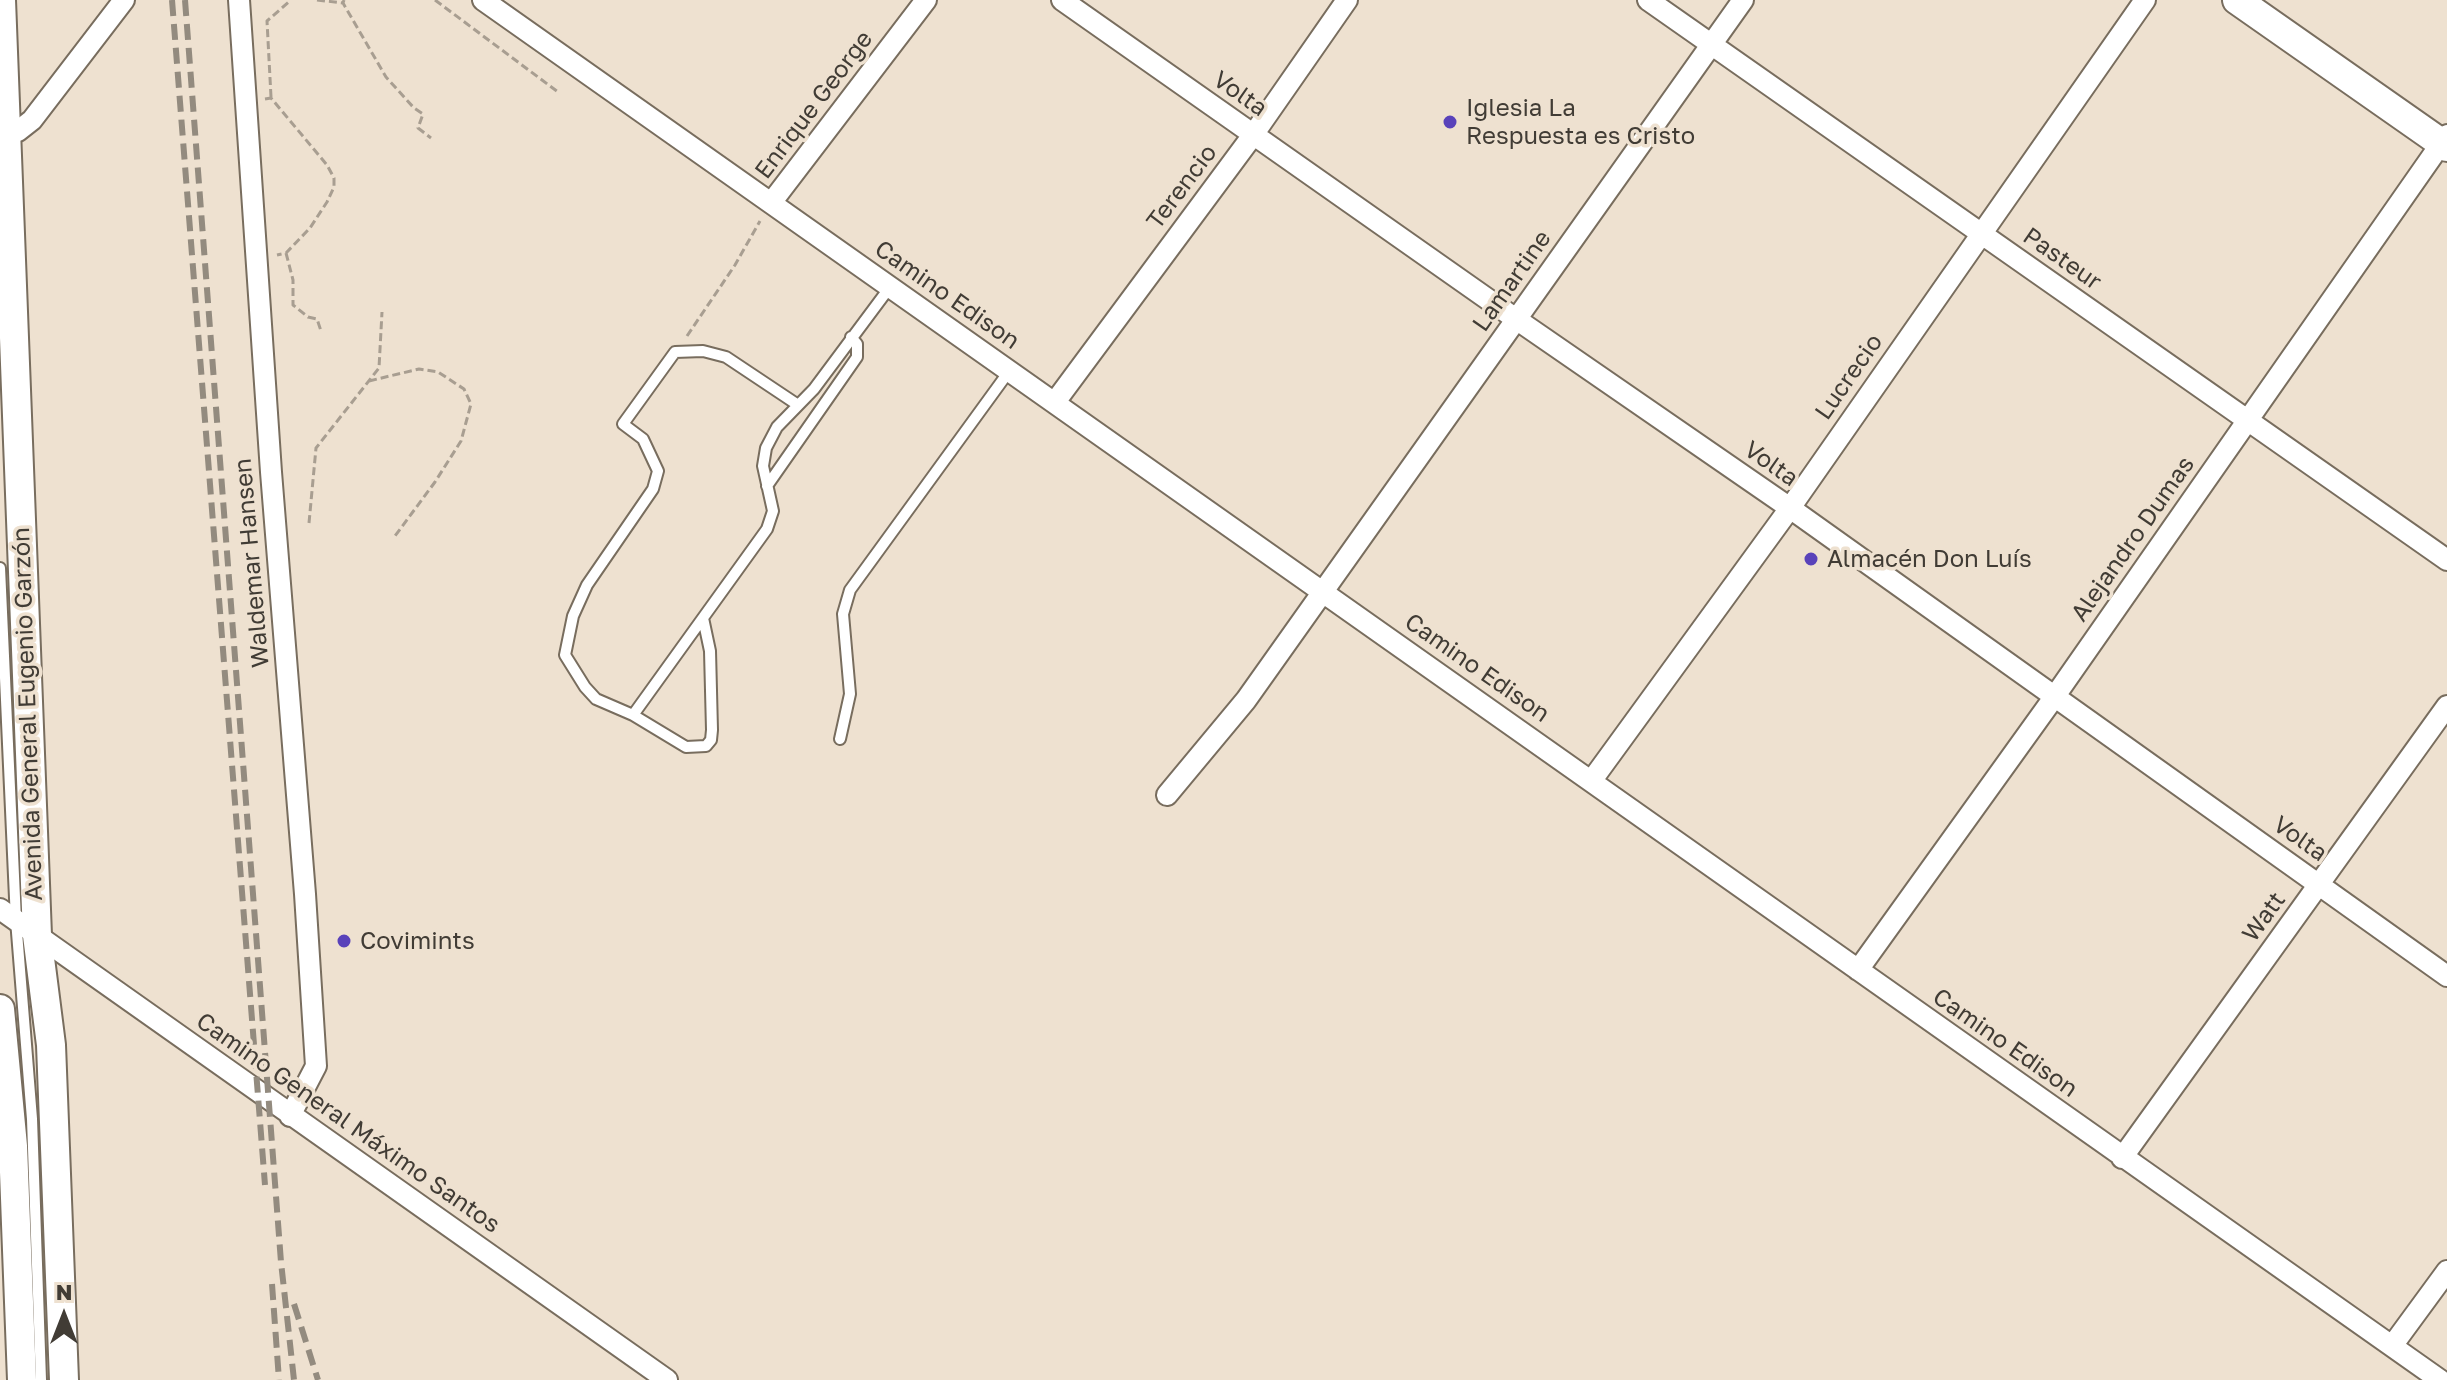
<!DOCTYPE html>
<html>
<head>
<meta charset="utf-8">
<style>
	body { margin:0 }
	#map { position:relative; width:2447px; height:1380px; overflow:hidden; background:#eee1d0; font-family:"Golos Text",sans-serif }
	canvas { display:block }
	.north { position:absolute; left:24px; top:1276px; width:80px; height:80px; -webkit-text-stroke:6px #eee1d0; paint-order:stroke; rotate:0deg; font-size:22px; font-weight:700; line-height:32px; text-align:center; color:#413c35 }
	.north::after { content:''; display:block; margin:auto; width:28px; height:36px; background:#413c35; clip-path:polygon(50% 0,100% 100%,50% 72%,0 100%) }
</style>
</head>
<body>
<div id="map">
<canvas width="2447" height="1380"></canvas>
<div class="north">N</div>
</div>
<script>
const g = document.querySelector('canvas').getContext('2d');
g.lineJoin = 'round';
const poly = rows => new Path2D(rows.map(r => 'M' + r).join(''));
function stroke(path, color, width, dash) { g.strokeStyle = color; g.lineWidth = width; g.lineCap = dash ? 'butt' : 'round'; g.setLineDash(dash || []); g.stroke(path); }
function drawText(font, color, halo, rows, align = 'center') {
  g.font = font + ' "Golos Text",sans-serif'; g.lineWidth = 7; g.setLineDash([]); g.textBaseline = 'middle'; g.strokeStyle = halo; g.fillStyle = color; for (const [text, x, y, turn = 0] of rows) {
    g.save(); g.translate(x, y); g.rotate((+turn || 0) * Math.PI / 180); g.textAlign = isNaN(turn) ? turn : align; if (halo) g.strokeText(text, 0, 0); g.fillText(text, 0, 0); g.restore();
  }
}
const lane = poly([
	[767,486,857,357,857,344,851,337],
	[0,568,16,920,32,1119,41,1380],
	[703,618,710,651,712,730,711,740,706,746,686,747,633,715,767,529,773,511,763,466,766,448,777,427,814,389,890,287],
	[633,715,596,699,585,687,565,655,573,616,587,585,653,489,658,471,643,439,623,424,675,352,703,351,726,357,798,405],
	[840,739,850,694,843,614,850,590,1010,370]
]);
const street = poly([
	[239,0,271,472,305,894,316,1066,290,1116],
	[483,0,2440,1380],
	[1062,0,1516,319,1790,508,2447,976],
	[1648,0,2447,560],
	[8,134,18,131,32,120,124,0],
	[771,203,926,0],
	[1055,402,1253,135,1347,0],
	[1592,780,1790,508,2145,0],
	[1167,795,1246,700,1743,0],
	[0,909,667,1380],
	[1858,970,2055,696,2447,135],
	[2122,1158,2447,706],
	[2392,1346,2447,1271]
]);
const secondary = poly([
	[1,0,37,935,51,1045,64,1380],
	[2237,0,2447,147],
	[0,1009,13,1146,22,1380]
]);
stroke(lane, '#786d5e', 14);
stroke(street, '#786d5e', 24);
stroke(secondary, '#786d5e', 32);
stroke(poly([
	[317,0,343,3],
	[344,0,343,3,386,77,414,108,423,114,418,128,431,138],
	[435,0,558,92],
	[271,97,267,21,291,0],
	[265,99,271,98,327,165,334,178,334,187,327,202,310,228,286,253,277,255],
	[286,253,293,280,293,305,308,317,317,319,321,331],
	[687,336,735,265,760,221],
	[369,381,419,369,438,372,464,389,471,404,461,441,435,482,395,536],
	[309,523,316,448,379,368,382,312]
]), '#a89e91', 3, [8, 4]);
stroke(lane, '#fff', 10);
stroke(street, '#fff', 20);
stroke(secondary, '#fff', 28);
stroke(poly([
	[172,0,265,1185],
	[185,0,281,1262,294,1380],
	[272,1284,279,1380],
	[294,1304,318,1380]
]), '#938b7f', 6, [16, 8]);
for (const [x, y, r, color] of [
	[1450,122,8,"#5942ba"],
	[1811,559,8,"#5942ba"],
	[344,941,8,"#5942ba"]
]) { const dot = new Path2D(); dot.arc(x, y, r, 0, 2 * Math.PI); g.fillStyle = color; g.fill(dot); stroke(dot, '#eee1d0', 3); }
drawText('24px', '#413c35', '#eee1d0', [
	["Volta",1240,94,35],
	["Enrique George",814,105,-53],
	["Terencio",1182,187,-53],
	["Pasteur",2062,259,35],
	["Lamartine",1512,281,-55],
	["Camino Edison",947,295,35],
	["Lucrecio",1849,377,-55],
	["Volta",1771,464,35],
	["Alejandro Dumas",2133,539,-55],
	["Waldemar Hansen",252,563,-95],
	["Camino Edison",1477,668,35],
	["Avenida General Eugenio Garzón",28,714,-92],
	["Volta",2300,839,35],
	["Watt",2264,917,-54],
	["Camino Edison",2005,1043,35],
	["Camino General Máximo Santos",348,1123,35]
]);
drawText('24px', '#413c35', '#eee1d0', [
	["Iglesia La",1466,108],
	["Respuesta es Cristo",1466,136],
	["Almacén Don Luís",1827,559],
	["Covimints",360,941]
], 'left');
</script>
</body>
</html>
